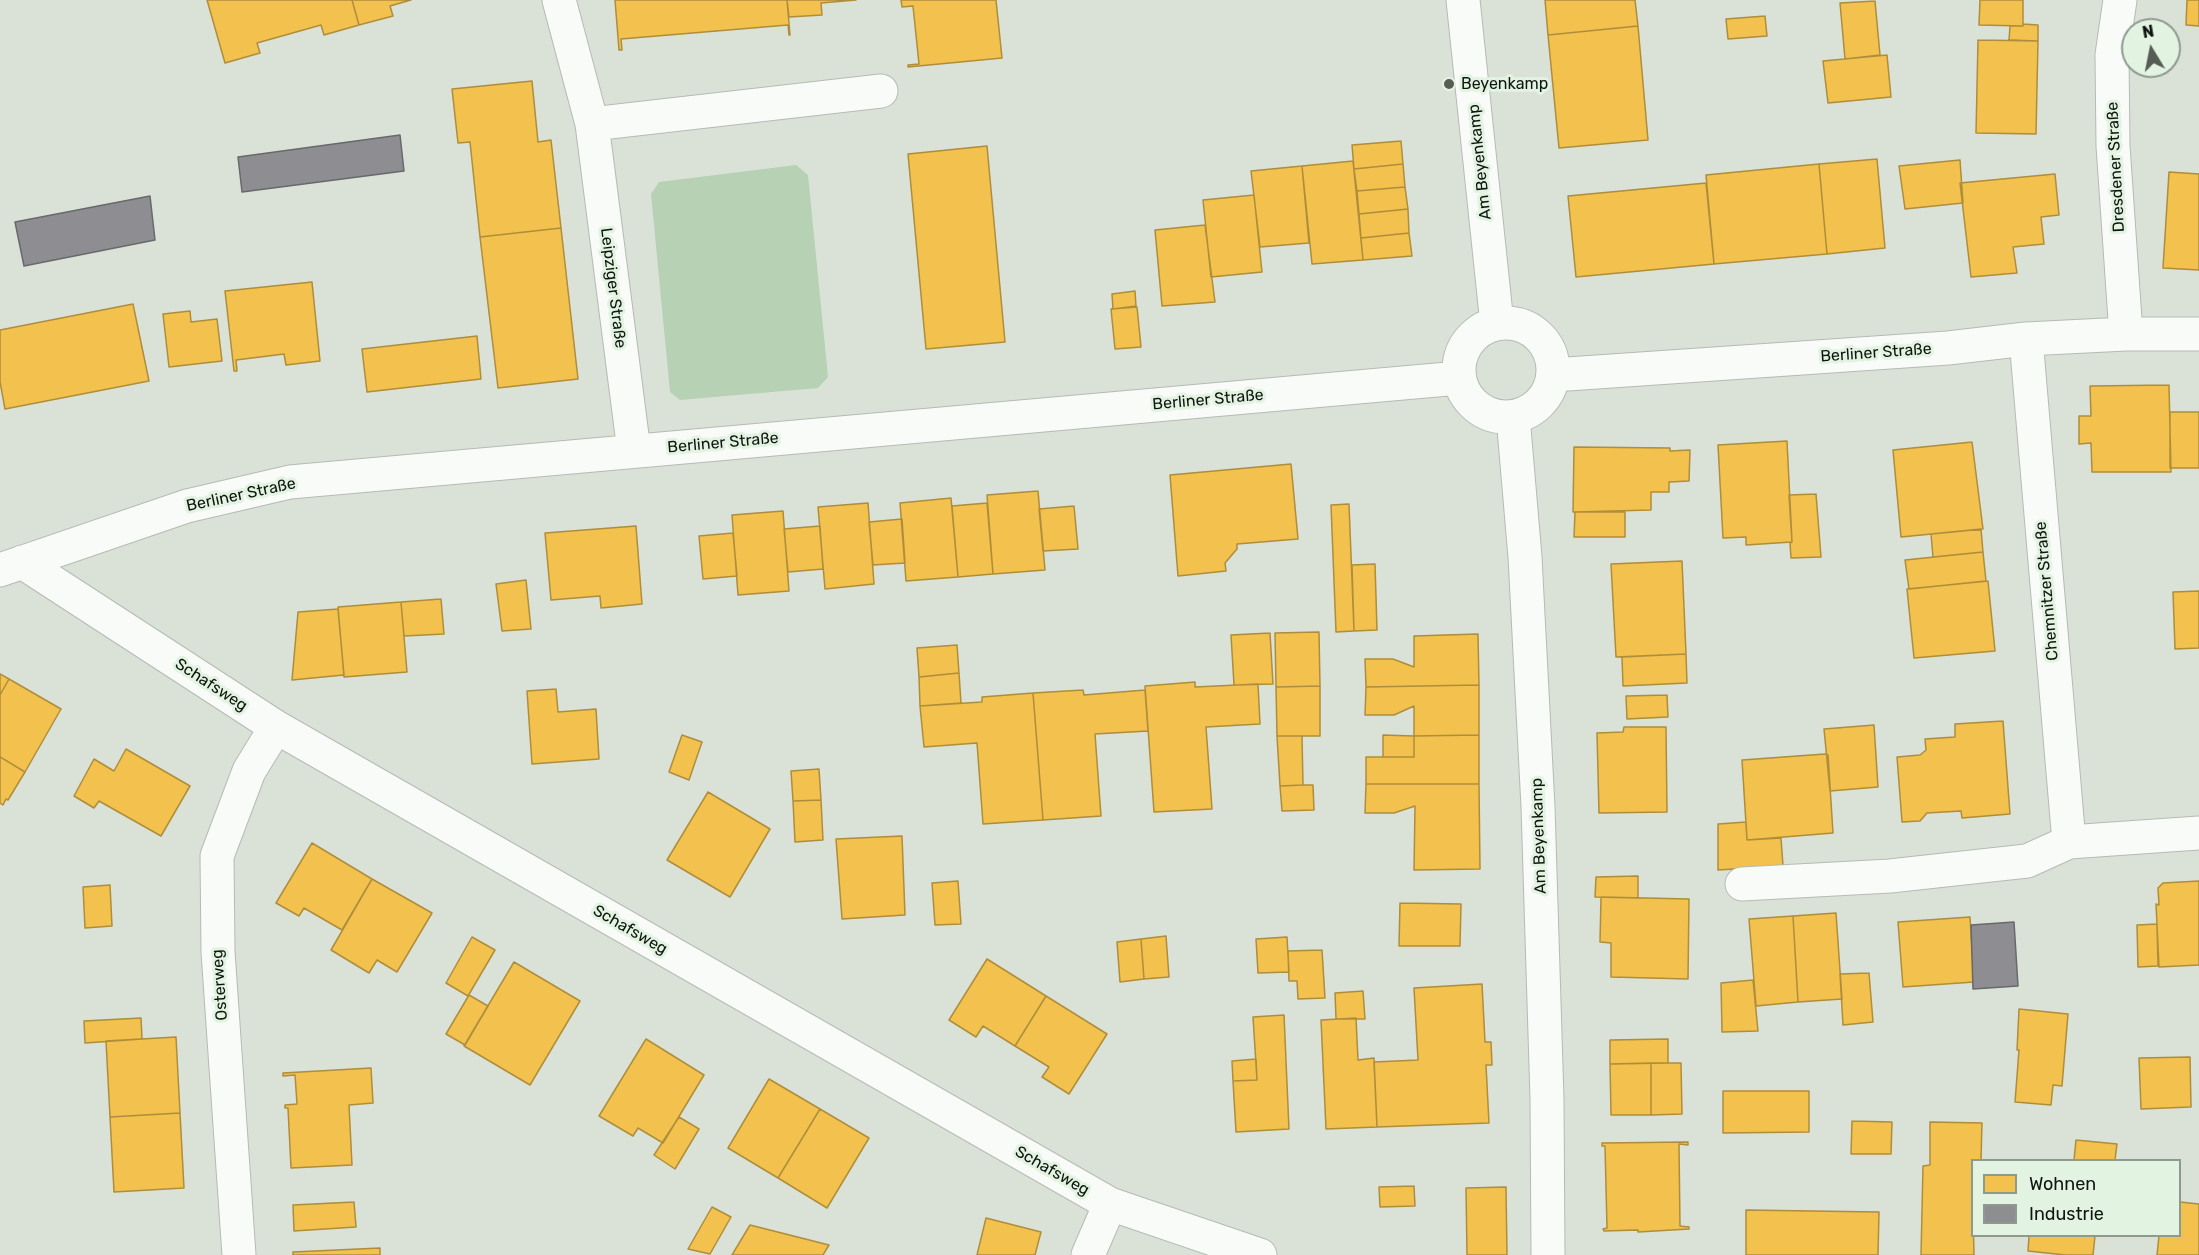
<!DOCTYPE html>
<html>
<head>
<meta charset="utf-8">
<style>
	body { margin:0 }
	#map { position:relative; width:2199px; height:1255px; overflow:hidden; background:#dae2d8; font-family:Rubik,sans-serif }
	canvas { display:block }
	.legend { position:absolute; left:1971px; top:1159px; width:210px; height:78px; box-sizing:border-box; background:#e3f3e2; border:2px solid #8e9a8e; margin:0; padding:8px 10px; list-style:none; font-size:18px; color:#0f150f }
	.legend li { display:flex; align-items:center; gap:12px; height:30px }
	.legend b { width:30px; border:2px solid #8e9a8e }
	.north { position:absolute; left:2121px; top:18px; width:60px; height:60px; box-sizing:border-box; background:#e3f3e2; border:2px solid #8e9a8e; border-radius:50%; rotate:350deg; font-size:16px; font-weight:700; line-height:24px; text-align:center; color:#0f150f }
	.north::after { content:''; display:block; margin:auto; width:21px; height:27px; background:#565d55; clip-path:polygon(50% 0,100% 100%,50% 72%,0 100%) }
</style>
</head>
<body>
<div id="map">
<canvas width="2199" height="1255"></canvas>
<ul class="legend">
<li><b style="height:16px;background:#f2c14e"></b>Wohnen</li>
<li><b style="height:16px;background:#8d8d92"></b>Industrie</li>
</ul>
<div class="north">N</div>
</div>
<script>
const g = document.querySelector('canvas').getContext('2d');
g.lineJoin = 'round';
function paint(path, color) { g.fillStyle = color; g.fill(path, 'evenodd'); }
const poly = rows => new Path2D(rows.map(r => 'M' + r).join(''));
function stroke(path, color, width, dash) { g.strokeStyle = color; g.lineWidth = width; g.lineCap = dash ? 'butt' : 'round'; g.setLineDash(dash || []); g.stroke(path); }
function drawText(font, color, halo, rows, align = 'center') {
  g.font = font + ' Rubik,sans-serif'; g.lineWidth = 6; g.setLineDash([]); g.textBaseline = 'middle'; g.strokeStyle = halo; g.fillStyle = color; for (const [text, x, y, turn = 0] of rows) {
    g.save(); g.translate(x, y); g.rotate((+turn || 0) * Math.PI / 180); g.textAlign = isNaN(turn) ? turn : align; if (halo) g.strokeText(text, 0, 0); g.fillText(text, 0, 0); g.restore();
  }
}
paint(poly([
	[796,165,808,175,828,377,818,388,680,400,670,392,651,194,659,182]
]), '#b6d1b3');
const homes = poly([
	[207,0,352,0,359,25,324,35,321,25,257,43,260,53,225,63,207,0],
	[352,0,411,0,390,6,393,16,359,25,352,0],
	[615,0,787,0,790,35,789,35,788,25,621,39,622,50,619,50,615,0],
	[787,0,856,0,821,3,822,15,789,17,787,0],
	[901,0,996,0,1002,58,908,67,908,65,919,64,913,6,902,7,901,0],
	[1545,0,1635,0,1638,26,1548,35,1545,0],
	[1980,0,2023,0,2023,26,1979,25,1980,0],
	[2187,0,2199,0,2199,26,2186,25,2187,0],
	[1875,1,1880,55,1845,59,1840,3,1875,1],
	[1765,16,1767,36,1728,39,1726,19,1765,16],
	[2023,24,2038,25,2038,41,2009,40,2010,26,2023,26,2023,24],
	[1638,26,1648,140,1559,148,1548,35,1638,26],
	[1978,40,2038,41,2036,134,1976,133,1978,40],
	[1887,55,1891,97,1828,103,1823,61,1887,55],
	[532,81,538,142,551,140,561,228,480,237,470,142,458,143,452,89,532,81],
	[1401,141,1403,164,1354,169,1352,145,1401,141],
	[987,146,1005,342,926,349,908,154,987,146],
	[1877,159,1885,248,1827,254,1819,164,1877,159],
	[1960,160,1963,203,1905,209,1899,166,1960,160],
	[1353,161,1363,260,1312,264,1302,166,1353,161],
	[1403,164,1405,187,1357,191,1354,169,1403,164],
	[1819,164,1827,254,1714,264,1706,175,1819,164],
	[1302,166,1309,243,1260,247,1251,171,1302,166],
	[2169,172,2199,174,2199,270,2163,268,2169,172],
	[2055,174,2059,215,2041,217,2044,244,2013,247,2017,273,1971,277,1960,183,2055,174],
	[1706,183,1714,264,1576,277,1568,196,1706,183],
	[1405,187,1408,209,1359,214,1357,191,1405,187],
	[1254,195,1262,272,1211,277,1203,200,1254,195],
	[1408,209,1409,233,1361,238,1359,214,1408,209],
	[1205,225,1215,302,1162,306,1155,230,1205,225],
	[561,228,578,379,498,388,480,237,561,228],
	[1409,233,1412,256,1363,260,1361,238,1409,233],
	[312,282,320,361,286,365,284,354,236,360,237,371,234,371,225,291,312,282],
	[1135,291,1136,306,1113,309,1112,294,1135,291],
	[133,304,149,381,5,409,0,382,0,330,133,304],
	[1137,307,1141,347,1115,349,1111,309,1137,307],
	[190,311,191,322,217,319,222,361,169,367,163,314,190,311],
	[477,336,481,379,367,392,362,349,477,336],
	[2169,385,2171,472,2092,472,2091,443,2079,444,2079,416,2091,416,2090,386,2169,385],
	[2170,412,2199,412,2199,468,2170,468,2170,412],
	[1787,441,1792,542,1746,545,1746,537,1723,538,1718,445,1787,441],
	[1972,442,1983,529,1901,537,1893,450,1972,442],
	[1574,447,1670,448,1670,451,1690,450,1689,481,1669,482,1669,492,1651,492,1651,510,1575,512,1573,512,1574,447],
	[1291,464,1298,539,1237,544,1237,549,1225,563,1226,571,1178,576,1170,475,1291,464],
	[1038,491,1045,570,993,574,987,495,1038,491],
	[1816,494,1821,557,1791,558,1790,543,1792,542,1789,495,1816,494],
	[951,498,958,577,906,581,900,503,951,498],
	[868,503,874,584,825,589,818,507,868,503],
	[987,503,993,574,958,577,952,506,987,503],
	[1349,504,1354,631,1336,632,1331,505,1349,504],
	[1074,506,1078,549,1043,551,1039,509,1074,506],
	[783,511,789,591,738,595,732,515,783,511],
	[1575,512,1625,512,1625,537,1574,537,1575,512],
	[902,519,905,563,873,565,869,522,902,519],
	[636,526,642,604,601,608,600,596,551,600,545,533,636,526],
	[820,526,823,569,788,572,784,529,820,526],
	[1981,529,1983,552,1933,557,1931,534,1981,529],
	[733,533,737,576,703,579,699,536,733,533],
	[1983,552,1986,581,1909,589,1905,560,1983,552],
	[1682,561,1686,654,1616,657,1611,564,1682,561],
	[1375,564,1377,630,1354,631,1352,565,1375,564],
	[526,580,531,629,502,631,496,584,526,580],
	[1988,581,1995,651,1914,658,1907,589,1988,581],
	[2199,591,2199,648,2175,649,2173,592,2199,591],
	[441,599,444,634,404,636,401,602,441,599],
	[401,602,407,672,344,677,338,607,401,602],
	[338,609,344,675,292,680,298,612,338,609],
	[1319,632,1320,686,1276,687,1275,633,1319,632],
	[1270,633,1273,684,1234,685,1231,635,1270,633],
	[1478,634,1479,685,1366,687,1365,659,1393,659,1414,667,1414,636,1478,634],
	[957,645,959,673,919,677,917,648,957,645],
	[1686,654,1687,683,1623,686,1622,657,1686,654],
	[959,673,961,703,920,706,919,677,959,673],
	[0,674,9,679,0,695,0,674],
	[9,679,61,709,25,772,0,757,0,695,9,679],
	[1195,682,1195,687,1258,684,1260,724,1206,727,1212,809,1154,812,1145,686,1195,682],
	[1479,685,1479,735,1414,736,1414,706,1394,715,1365,715,1366,687,1479,685],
	[1320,686,1320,736,1277,736,1276,687,1320,686],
	[556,689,558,712,596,709,599,759,532,764,527,691,556,689],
	[1083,690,1084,695,1145,690,1148,731,1095,734,1101,816,1043,820,1033,693,1083,690],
	[1033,693,1043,820,983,824,977,743,924,747,920,706,982,702,982,697,1033,693],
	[1667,695,1668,717,1627,719,1626,696,1667,695],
	[2003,721,2010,814,1962,818,1961,811,1927,813,1920,821,1902,822,1897,757,1920,755,1926,750,1925,739,1955,737,1955,724,2003,721],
	[1874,725,1878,787,1830,791,1824,729,1874,725],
	[1624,727,1666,727,1667,812,1599,813,1597,733,1623,732,1624,727],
	[682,735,702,742,689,780,669,772,682,735],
	[1383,735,1414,736,1414,757,1383,757,1383,735],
	[1479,735,1479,784,1366,784,1366,757,1414,757,1414,736,1479,735],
	[1277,736,1302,736,1303,785,1280,786,1277,736],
	[126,749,190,786,161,836,99,801,94,808,74,796,94,759,114,771,126,749],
	[1825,754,1828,755,1833,833,1747,840,1742,760,1825,754],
	[0,757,25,772,8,800,6,799,3,805,0,803,0,757],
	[819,769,821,800,793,801,791,771,819,769],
	[1366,784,1479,784,1480,869,1414,870,1415,806,1394,813,1365,813,1366,784],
	[1303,785,1313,785,1314,810,1282,811,1280,786,1303,785],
	[708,792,770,829,730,897,667,860,708,792],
	[821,800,823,840,795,842,793,801,821,800],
	[1746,822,1747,840,1781,838,1783,866,1718,870,1718,824,1746,822],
	[902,836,905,915,842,919,836,839,902,836],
	[312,843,372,879,342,930,304,908,299,916,276,903,312,843],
	[1638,876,1638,898,1595,897,1596,877,1638,876],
	[372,879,432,913,397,972,377,960,369,973,331,950,372,879],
	[958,881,961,924,935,925,932,883,958,881],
	[2199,881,2199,965,2159,967,2156,904,2159,905,2158,888,2163,883,2199,881],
	[110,885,112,926,85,928,83,887,110,885],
	[1601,897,1689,899,1688,979,1611,977,1611,943,1600,942,1601,897],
	[1400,903,1461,904,1460,946,1399,946,1400,903],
	[1836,913,1842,999,1798,1002,1793,916,1836,913],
	[1793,916,1798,1002,1756,1006,1749,919,1793,916],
	[1970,917,1974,982,1903,987,1898,922,1970,917],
	[2157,924,2158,966,2138,967,2137,925,2157,924],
	[1166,936,1169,977,1144,979,1141,939,1166,936],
	[472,937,495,950,468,996,446,983,472,937],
	[1287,937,1289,972,1258,973,1256,939,1287,937],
	[1141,939,1144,979,1120,982,1117,942,1141,939],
	[1322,950,1325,998,1298,999,1297,981,1289,981,1288,951,1322,950],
	[987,959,1046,996,1015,1046,983,1026,976,1037,949,1020,987,959],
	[514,962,580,1001,530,1085,464,1046,514,962],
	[1869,973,1873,1022,1843,1025,1840,974,1869,973],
	[1753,980,1758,1031,1722,1032,1721,983,1753,980],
	[1482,984,1485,1042,1491,1042,1492,1065,1486,1065,1489,1123,1377,1127,1374,1062,1418,1060,1414,988,1482,984],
	[1363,991,1365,1019,1336,1019,1335,993,1363,991],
	[469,995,488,1006,465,1045,446,1034,469,995],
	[1046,996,1107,1034,1069,1094,1042,1077,1049,1067,1015,1046,1046,996],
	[2019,1009,2068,1014,2062,1086,2053,1085,2051,1105,2015,1102,2019,1050,2017,1050,2019,1009],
	[1284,1015,1289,1129,1236,1132,1233,1081,1257,1080,1253,1017,1284,1015],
	[141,1018,142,1039,85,1043,84,1021,141,1018],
	[1356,1018,1358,1060,1374,1058,1377,1127,1326,1129,1321,1020,1356,1018],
	[176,1037,180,1113,110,1117,106,1041,176,1037],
	[646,1039,704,1075,663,1143,638,1128,633,1136,599,1116,646,1039],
	[1668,1039,1668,1063,1610,1064,1610,1040,1668,1039],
	[2190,1057,2191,1107,2141,1109,2139,1058,2190,1057],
	[1256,1059,1257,1080,1233,1081,1232,1061,1256,1059],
	[1651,1063,1651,1115,1611,1115,1610,1064,1651,1063],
	[1651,1063,1681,1063,1682,1114,1651,1115,1651,1063],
	[371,1068,373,1103,349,1105,352,1165,291,1168,288,1108,285,1108,285,1105,297,1104,295,1075,283,1076,283,1073,371,1068],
	[769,1079,820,1109,778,1178,728,1148,769,1079],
	[1723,1091,1809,1091,1809,1132,1723,1133,1723,1091],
	[820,1109,869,1138,827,1208,778,1178,820,1109],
	[180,1113,184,1188,114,1192,110,1117,180,1113],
	[679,1117,699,1129,675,1169,654,1155,679,1117],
	[1852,1121,1892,1122,1891,1154,1851,1154,1852,1121],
	[1930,1122,1982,1123,1981,1160,1972,1160,1974,1255,1921,1255,1923,1166,1930,1165,1930,1122],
	[2076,1140,2117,1144,2115,1160,2074,1160,2076,1140],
	[1688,1142,1688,1145,1679,1144,1680,1226,1689,1227,1689,1229,1638,1232,1638,1230,1604,1231,1603,1229,1607,1228,1605,1146,1602,1146,1602,1143,1688,1142],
	[1414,1186,1415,1206,1380,1207,1379,1187,1414,1186],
	[1506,1187,1507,1255,1467,1255,1466,1188,1506,1187],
	[354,1202,356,1227,294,1231,293,1205,354,1202],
	[2180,1202,2199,1204,2199,1255,2157,1255,2159,1236,2180,1236,2180,1202],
	[712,1207,731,1217,710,1254,688,1249,712,1207],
	[1746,1210,1879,1212,1878,1255,1746,1255,1746,1210],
	[986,1218,1041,1232,1035,1255,977,1255,986,1218],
	[750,1225,829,1245,823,1255,732,1255,750,1225],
	[2029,1236,2095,1236,2093,1255,2065,1255,2028,1251,2029,1236],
	[380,1248,380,1255,293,1255,293,1252,380,1248]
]);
paint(homes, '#f2c14e');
stroke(homes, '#ae8d3b', 1.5);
const industry = poly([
	[400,135,404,171,242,192,238,157,400,135],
	[150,196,155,240,24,266,15,222,150,196],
	[2014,922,2018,986,1973,989,1971,925,2014,922]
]);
paint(industry, '#8d8d92');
stroke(industry, '#67696b', 1.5);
const minor = poly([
	[559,0,592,124,634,451],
	[1463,0,1497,324],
	[2120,0,2112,55,2113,146,2126,334],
	[592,124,881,91],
	'1459 370a47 47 0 1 1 94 0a47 47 0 1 1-94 0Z',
	[2026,339,2069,842,2199,833],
	[1553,375,1948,348,2026,339,2126,334,2199,334],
	[1513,417,1525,557,1538,807,1547,1099,1548,1255],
	[22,562,276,727,1110,1204,1260,1255],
	[0,570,187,506,290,482,1459,378],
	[1742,884,1890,876,2027,861,2069,842],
	[239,1255,218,952,217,856,249,771,276,727],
	[1088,1255,1110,1204]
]);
stroke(minor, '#b5bbb3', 35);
stroke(minor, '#f9fbf9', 33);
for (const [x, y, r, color] of [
	[1449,84,6,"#565d55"]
]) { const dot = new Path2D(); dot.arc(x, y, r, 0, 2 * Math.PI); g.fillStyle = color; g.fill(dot); stroke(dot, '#e3f3e2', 2); }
drawText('16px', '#0f150f', '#e3f3e2', [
	["Beyenkamp",1461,84]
], 'left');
drawText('16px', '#0f150f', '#e3f3e2', [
	["Am Beyenkamp",1480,162,-96],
	["Dresdener Straße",2116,167,-93],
	["Leipziger Straße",613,288,83],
	["Berliner Straße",1876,353,-4],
	["Berliner Straße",1208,400,-5],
	["Berliner Straße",723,443,-5],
	["Berliner Straße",241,495,-12],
	["Chemnitzer Straße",2047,591,-95],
	["Schafsweg",211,685,33],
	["Am Beyenkamp",1539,836,-92],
	["Schafsweg",630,930,30],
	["Osterweg",220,985,-94],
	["Schafsweg",1052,1171,30]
]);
</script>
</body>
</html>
